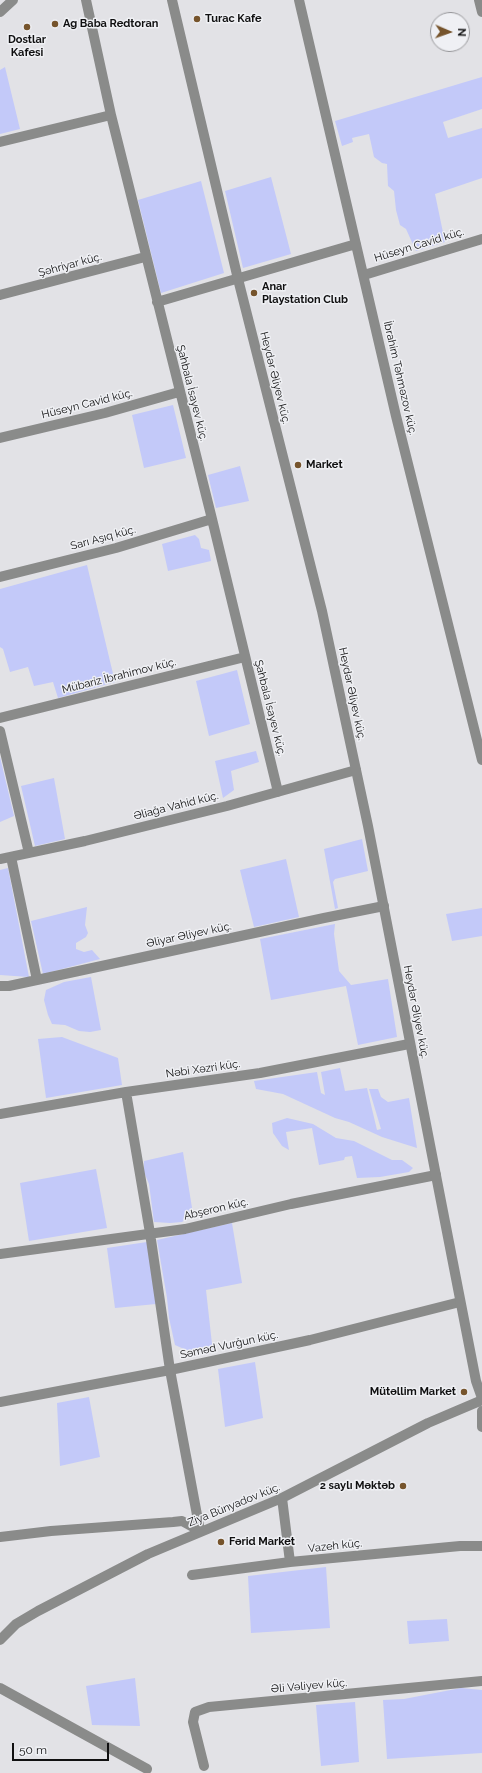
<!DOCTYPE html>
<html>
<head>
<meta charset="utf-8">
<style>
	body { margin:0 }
	#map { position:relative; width:482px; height:1773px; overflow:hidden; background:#e2e2e6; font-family:Raleway,sans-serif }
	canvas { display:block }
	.north { position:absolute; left:430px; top:12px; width:40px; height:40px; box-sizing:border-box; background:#eff0f4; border:1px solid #969699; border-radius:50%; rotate:92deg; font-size:11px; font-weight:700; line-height:16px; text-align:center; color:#101011 }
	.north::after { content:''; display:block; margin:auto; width:14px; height:18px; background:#76542c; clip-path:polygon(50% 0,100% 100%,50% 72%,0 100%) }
	.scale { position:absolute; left:12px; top:1743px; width:97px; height:18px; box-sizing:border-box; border:2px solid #101011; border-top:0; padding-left:5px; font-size:12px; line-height:14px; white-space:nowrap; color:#101011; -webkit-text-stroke:3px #eff0f4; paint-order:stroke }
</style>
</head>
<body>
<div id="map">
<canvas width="482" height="1773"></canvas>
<div class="north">N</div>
<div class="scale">50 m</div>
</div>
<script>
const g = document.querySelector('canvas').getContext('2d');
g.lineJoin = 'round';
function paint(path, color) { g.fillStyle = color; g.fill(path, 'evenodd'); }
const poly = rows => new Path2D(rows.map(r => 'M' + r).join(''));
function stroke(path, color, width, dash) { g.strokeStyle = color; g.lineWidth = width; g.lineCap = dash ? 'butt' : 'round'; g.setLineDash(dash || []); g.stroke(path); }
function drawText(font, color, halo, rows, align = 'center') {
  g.font = font + ' Raleway,sans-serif'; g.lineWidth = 3; g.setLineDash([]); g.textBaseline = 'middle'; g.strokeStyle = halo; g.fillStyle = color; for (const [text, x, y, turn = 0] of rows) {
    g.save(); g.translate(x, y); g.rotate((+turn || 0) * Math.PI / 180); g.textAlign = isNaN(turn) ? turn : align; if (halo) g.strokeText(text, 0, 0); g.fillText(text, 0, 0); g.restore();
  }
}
paint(poly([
	[5,67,20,129,0,134,0,70],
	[482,77,482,109,443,122,448,138,482,128,482,178,435,194,445,242,416,251,406,229,400,225,396,210,394,191,388,186,387,164,382,163,374,157,369,134,352,138,353,142,342,146,335,121],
	[271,177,291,254,243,268,225,191],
	[201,181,224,273,161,293,138,200],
	[173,405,186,458,144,468,132,415],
	[240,466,249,501,216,508,208,475],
	[195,535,199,539,201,548,209,550,211,561,168,571,162,544],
	[87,565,115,682,58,698,53,682,34,686,28,667,10,672,3,649,0,647,0,589],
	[237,670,250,724,209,736,196,681],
	[256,751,259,762,231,771,234,790,223,798,215,761],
	[0,757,14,816,0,822],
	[54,778,65,839,35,846,21,786],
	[362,839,368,871,335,879,333,882,338,908,335,909,324,849],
	[286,859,299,917,254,927,240,870],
	[8,868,29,977,0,975,0,870],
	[87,907,85,925,88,933,86,937,76,943,76,949,84,952,92,950,100,959,43,974,31,921],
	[482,908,482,936,452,941,446,914],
	[335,924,334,934,339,971,351,985,388,979,397,1037,358,1045,346,986,271,1000,260,939],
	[91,977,101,1030,90,1032,79,1031,65,1025,52,1024,48,1015,44,1000,46,990,64,982],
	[62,1037,118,1058,122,1085,46,1098,38,1039],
	[340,1068,345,1091,367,1088,377,1130,381,1129,369,1089,378,1089,381,1097,388,1102,409,1098,417,1148,382,1137,349,1122,335,1118,283,1094,256,1089,254,1081,317,1072,321,1093,325,1095,321,1072],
	[287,1118,313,1124,336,1138,354,1141,392,1160,402,1160,413,1168,409,1172,380,1177,357,1178,352,1156,345,1157,344,1160,319,1165,312,1128,286,1132,289,1150,282,1146,273,1133,272,1123],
	[183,1152,193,1214,182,1222,170,1223,154,1222,149,1184,144,1172,144,1161],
	[96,1169,107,1228,29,1241,20,1183],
	[232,1223,242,1283,206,1290,213,1353,206,1351,193,1353,175,1345,169,1318,167,1298,157,1240],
	[147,1242,156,1304,115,1308,107,1248],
	[255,1362,263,1418,225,1427,218,1369],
	[89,1397,100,1457,60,1466,57,1403],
	[326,1567,330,1628,251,1633,248,1576],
	[447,1619,449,1641,409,1644,407,1621],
	[135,1678,140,1726,92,1725,86,1686],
	[461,1688,482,1690,482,1753,387,1759,383,1700,404,1699],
	[355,1702,359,1762,321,1766,316,1705]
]), '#c3c9f9');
stroke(poly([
	[86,0,111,115,212,519,278,792],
	[299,0,396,416,482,760],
	[479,0,482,12],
	[0,12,13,0],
	[0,142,111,115],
	[364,275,482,239],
	[0,295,145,257],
	[157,302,356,244],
	[0,438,105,413,179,392],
	[0,577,116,548,212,519],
	[0,718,245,657],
	[0,731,29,853],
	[11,857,37,980],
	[0,859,85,841,227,806,356,770],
	[0,986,9,986,324,918,384,906],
	[126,1092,150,1233,170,1370,200,1531],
	[0,1114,126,1092,260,1073,409,1044],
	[0,1254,185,1229,291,1204,436,1175],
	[0,1402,170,1370,310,1340,460,1302],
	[482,1411,482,1427],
	[282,1498,290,1562],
	[0,1537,51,1531,173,1522,182,1521,200,1531],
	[192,1575,290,1562,460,1546,482,1546],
	[0,1640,16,1624,38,1611,148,1554,282,1498,428,1423,482,1400],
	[0,1688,147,1769],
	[204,1766,193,1722,195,1712,209,1707,482,1681]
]), '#8a8b8a', 10);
stroke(poly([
	[172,0,238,279,322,611,368,826,476,1381,482,1398]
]), '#8a8b8a', 10);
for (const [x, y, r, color] of [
	[197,19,4,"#76542c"],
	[55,24,4,"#76542c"],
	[27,27,4,"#76542c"],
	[254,293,4,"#76542c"],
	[298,465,4,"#76542c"],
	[464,1392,4,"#76542c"],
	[403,1486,4,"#76542c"],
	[221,1542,4,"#76542c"]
]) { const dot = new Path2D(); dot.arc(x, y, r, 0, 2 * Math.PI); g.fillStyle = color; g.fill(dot); stroke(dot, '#eff0f4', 1.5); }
drawText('bold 11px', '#101011', '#eff0f4', [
	["Turac Kafe",205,19],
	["Ag Baba Redtoran",63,24],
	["Dostlar",27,40,"center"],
	["Kafesi",27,53,"center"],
	["Anar",262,287],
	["Playstation Club",262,300],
	["Market",306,465],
	["Mütəllim Market",456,1392,"right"],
	["2 saylı Məktəb",395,1486,"right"],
	["Fərid Market",229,1542]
], 'left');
drawText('11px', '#101011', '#eff0f4', [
	["Hüseyn Cavid küç.",419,245,-17],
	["Şəhriyar küç.",70,265,-15],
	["Heydər Əliyev küç.",275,378,76],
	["İbrahim Təhməzov küç.",400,378,77],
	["Şahbala İsayev küç.",192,393,76],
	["Hüseyn Cavid küç.",87,404,-14],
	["Sarı Aşıq küç.",103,538,-15],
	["Mübariz İbrahimov küç.",119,676,-14],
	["Heydər Əliyev küç.",352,694,78],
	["Şahbala İsayev küç.",270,708,76],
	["Əliağa Vahid küç.",176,806,-14],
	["Əliyar Əliyev küç.",189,935,-12],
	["Heydər Əliyev küç.",416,1012,79],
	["Nəbi Xəzri küç.",203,1069,-8],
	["Abşeron küç.",216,1209,-13],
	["Səməd Vurğun küç.",229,1345,-12],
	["Ziya Bünyadov küç.",234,1505,-22],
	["Vazeh küç.",335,1546,-6],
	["Əli Vəliyev küç.",309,1686,-5]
]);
</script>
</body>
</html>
